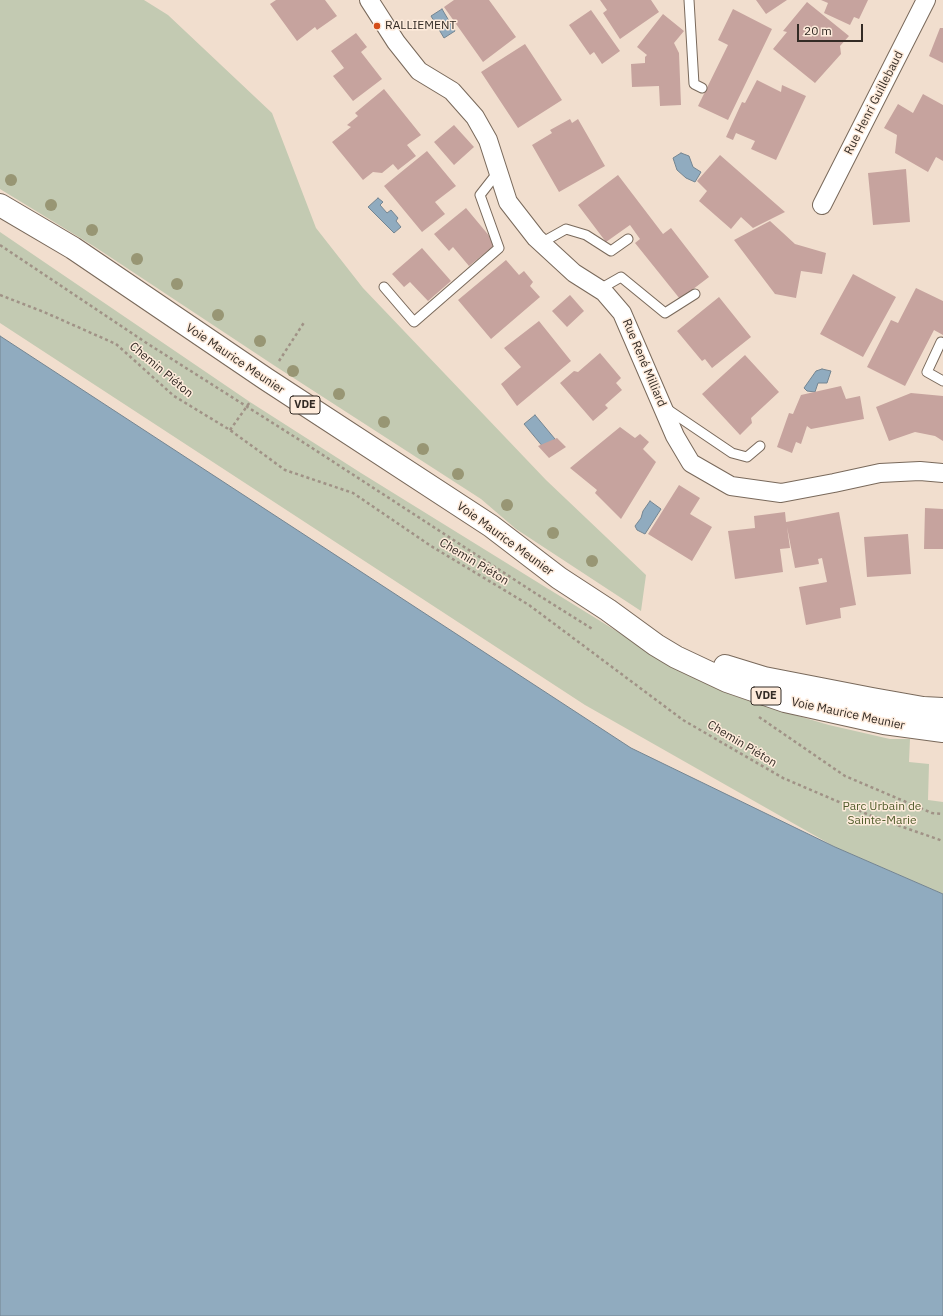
<!DOCTYPE html>
<html>
<head>
<meta charset="utf-8">
<style>
	body { margin:0 }
	#map { position:relative; width:943px; height:1316px; overflow:hidden; background:#f1dece; font-family:"IBM Plex Sans",sans-serif }
	canvas { display:block }
	.scale { position:absolute; left:797px; top:24px; width:66px; height:18px; box-sizing:border-box; border:2px solid #332b25; border-top:0; padding-left:5px; font-size:12px; line-height:14px; white-space:nowrap; color:#332b25; -webkit-text-stroke:3px #feebdb; paint-order:stroke }
</style>
</head>
<body>
<div id="map">
<canvas width="943" height="1316"></canvas>
<div class="scale">20 m</div>
</div>
<script>
const g = document.querySelector('canvas').getContext('2d');
g.lineJoin = 'round';
function paint(path, color) { g.fillStyle = color; g.fill(path, 'evenodd'); }
const poly = rows => new Path2D(rows.map(r => 'M' + r).join(''));
function stroke(path, color, width, dash) { g.strokeStyle = color; g.lineWidth = width; g.lineCap = dash ? 'butt' : 'round'; g.setLineDash(dash || []); g.stroke(path); }
function drawText(font, color, halo, rows, align = 'center') {
  g.font = font + ' "IBM Plex Sans",sans-serif'; g.lineWidth = 3; g.setLineDash([]); g.textBaseline = 'middle'; g.strokeStyle = halo; g.fillStyle = color; for (const [text, x, y, turn = 0] of rows) {
    g.save(); g.translate(x, y); g.rotate((+turn || 0) * Math.PI / 180); g.textAlign = isNaN(turn) ? turn : align; if (halo) g.strokeText(text, 0, 0); g.fillText(text, 0, 0); g.restore();
  }
}
paint(poly([
	[0,0,144,0,168,15,272,113,316,228,363,288,546,480,646,575,641,611,516,529,481,499,275,366,95,247,0,189],
	[0,232,250,402,361,473,673,666,732,695,778,710,829,725,890,739,910,739,909,762,929,764,928,800,943,802,943,894,835,847,585,705,0,323]
]), '#c3cab2');
const water = poly([
	[442,9,455,31,444,38,431,16,442,9],
	[681,153,689,156,693,167,701,172,695,182,686,178,677,170,673,158,681,153],
	[378,198,383,202,380,205,387,213,391,210,398,218,396,221,401,227,394,233,368,207,378,198],
	[0,336,631,748,835,847,943,894,943,1316,0,1316,0,336],
	[822,369,831,371,827,383,818,383,815,392,807,391,804,388,816,371,822,369],
	[535,415,555,439,544,448,524,424,535,415],
	[650,501,661,509,645,534,637,530,635,526,641,518,643,511,650,501]
]);
paint(water, '#90abbf');
stroke(water, '#748591', 1);
paint(poly([
	[276,0,325,0,337,16,317,30,315,27,297,41,270,4],
	[454,0,489,0,516,37,483,62,444,7],
	[600,0,651,0,659,12,620,39,603,13,607,10],
	[756,0,787,0,766,14],
	[821,0,868,0,859,19,854,17,850,25,824,13,828,3],
	[807,2,849,36,840,46,841,54,815,83,773,49,787,32,783,31],
	[733,9,772,29,728,120,698,106,728,45,718,40],
	[591,10,620,51,602,64,594,52,590,55,569,25],
	[663,14,684,31,674,43,679,53,681,105,660,106,659,86,632,87,631,64,645,63,645,57,647,55,637,47],
	[940,28,943,28,943,63,929,56],
	[356,33,367,47,361,52,382,79,353,101,333,76,344,68,331,51],
	[525,44,562,100,518,128,481,72],
	[757,80,781,92,782,85,806,96,776,160,751,149,755,141,736,133,733,140,726,137,742,102,745,103],
	[384,89,421,135,407,145,416,156,398,170,393,164,382,173,373,172,363,180,332,142,351,127,347,125,358,116,355,113],
	[923,94,943,105,943,161,936,157,928,172,895,153,897,135,884,128,898,104,913,113],
	[570,119,572,123,578,119,605,166,559,192,532,145,552,133,550,130],
	[454,125,474,147,454,165,434,142],
	[427,151,456,186,435,202,445,214,422,232,384,186],
	[720,155,785,212,753,228,741,217,731,229,699,201,707,191,697,181],
	[906,169,910,222,873,225,868,173],
	[618,175,663,234,671,228,709,277,680,299,635,243,640,239,630,225,606,242,578,205],
	[466,208,496,244,469,266,453,247,449,251,434,234],
	[770,221,795,244,826,253,822,274,801,271,796,298,775,294,734,240],
	[422,248,451,281,428,301,410,282,404,287,392,274],
	[506,260,519,275,524,271,533,282,530,286,540,297,491,339,458,300],
	[853,274,896,297,863,357,820,334],
	[916,288,943,301,943,335,934,330,905,386,867,367,891,320,898,323],
	[570,295,584,311,567,327,552,311],
	[719,297,751,337,712,368,705,359,702,361,677,331],
	[539,321,571,361,517,406,501,384,521,367,504,348],
	[600,353,621,378,616,383,622,390,605,405,608,408,593,421,560,383,574,371,578,372],
	[745,355,779,392,751,418,752,423,740,435,702,394],
	[841,386,846,399,860,396,864,419,811,429,807,426,801,444,796,442,792,453,777,447,789,413,793,414,801,395],
	[911,393,943,396,943,441,935,436,915,432,889,441,876,407],
	[620,427,635,438,640,434,649,442,643,449,656,462,621,519,595,493,597,490,570,468],
	[557,438,566,447,549,458,538,446],
	[679,485,700,498,690,514,712,527,692,561,648,534],
	[925,508,943,509,943,549,924,549],
	[785,512,786,522,839,512,856,605,840,608,841,618,806,625,799,587,827,582,822,558,818,559,819,564,795,568,787,527,790,548,780,549,783,572,735,579,728,531,755,528,754,516],
	[908,534,911,574,867,577,864,537]
]), '#c6a39e');
const lane = poly([
	[689,0,694,84,702,88],
	[541,243,566,229,586,235,611,251,628,239],
	[384,287,414,322,499,248,480,195,498,172],
	[600,289,621,277,665,313,695,294],
	[941,342,927,372,943,381],
	[667,409,732,453,747,457,760,446]
]);
const street = poly([
	[369,0,396,42,419,71,452,91,475,117,488,140,508,202,536,238,574,273,604,292,622,313,675,436,691,463,731,486,781,493,834,483,880,473,920,471,943,473],
	[822,205,926,0]
]);
const primary = poly([
	[0,205,73,248,266,379,491,526,559,578,608,610,656,645,676,657,727,681,785,701,884,723,943,731],
	[725,666,764,678,872,699,923,708,943,709]
]);
stroke(lane, '#79695b', 11);
stroke(street, '#79695b', 20);
stroke(primary, '#79695b', 24);
stroke(poly([
	[0,245,145,342,309,446,535,593,594,630],
	[0,295,44,312,116,344,174,396,230,430,285,470,353,493,431,546,529,605,683,720,783,778,874,817,943,841],
	[279,361,305,321],
	[230,430,250,402],
	[759,717,845,776,932,813,943,814]
]), '#a09286', 2.5, [3, 3]);
stroke(lane, '#fff', 9);
stroke(street, '#fff', 18);
stroke(primary, '#fff', 22);
g.fillStyle = '#989674';
for (const [x, y] of [
	[11,180],
	[51,205],
	[92,230],
	[137,259],
	[177,284],
	[218,315],
	[260,341],
	[293,371],
	[339,394],
	[384,422],
	[423,449],
	[458,474],
	[507,505],
	[553,533],
	[592,561]
]) { g.beginPath(); g.arc(x, y, 6, 0, 2 * Math.PI); g.fill(); }
for (const [x, y, r, color] of [
	[377,26,4,"#d44d19"]
]) { const dot = new Path2D(); dot.arc(x, y, r, 0, 2 * Math.PI); g.fillStyle = color; g.fill(dot); stroke(dot, '#feebdb', 1.5); }
for (const [x, y, w] of [
	[305,405,30],
	[766,696,30]
]) { const box = new Path2D(); box.roundRect(x - w / 2, y - 9, w, 18, 3); g.fillStyle = '#feebdb'; g.fill(box); stroke(box, '#332b25', 1); }
drawText('bold 11px', '#332b25', null, [
	["VDE",305,405],
	["VDE",766,696]
]);
drawText('12px', '#332b25', '#feebdb', [
	["RALLIEMENT",385,26]
], 'left');
drawText('12px', '#332b25', '#feebdb', [
	["Rue Henri Guillebaud",874,103,-63],
	["Voie Maurice Meunier",235,359,34],
	["Rue René Milliard",644,363,67],
	["Chemin Piéton",161,370,40],
	["Voie Maurice Meunier",505,539,36],
	["Chemin Piéton",474,562,31],
	["Voie Maurice Meunier",848,714,12],
	["Chemin Piéton",742,744,31]
]);
drawText('12px', '#505c2b', '#feebdb', [
	["Parc Urbain de",882,807],
	["Sainte-Marie",882,821]
]);
</script>
</body>
</html>
